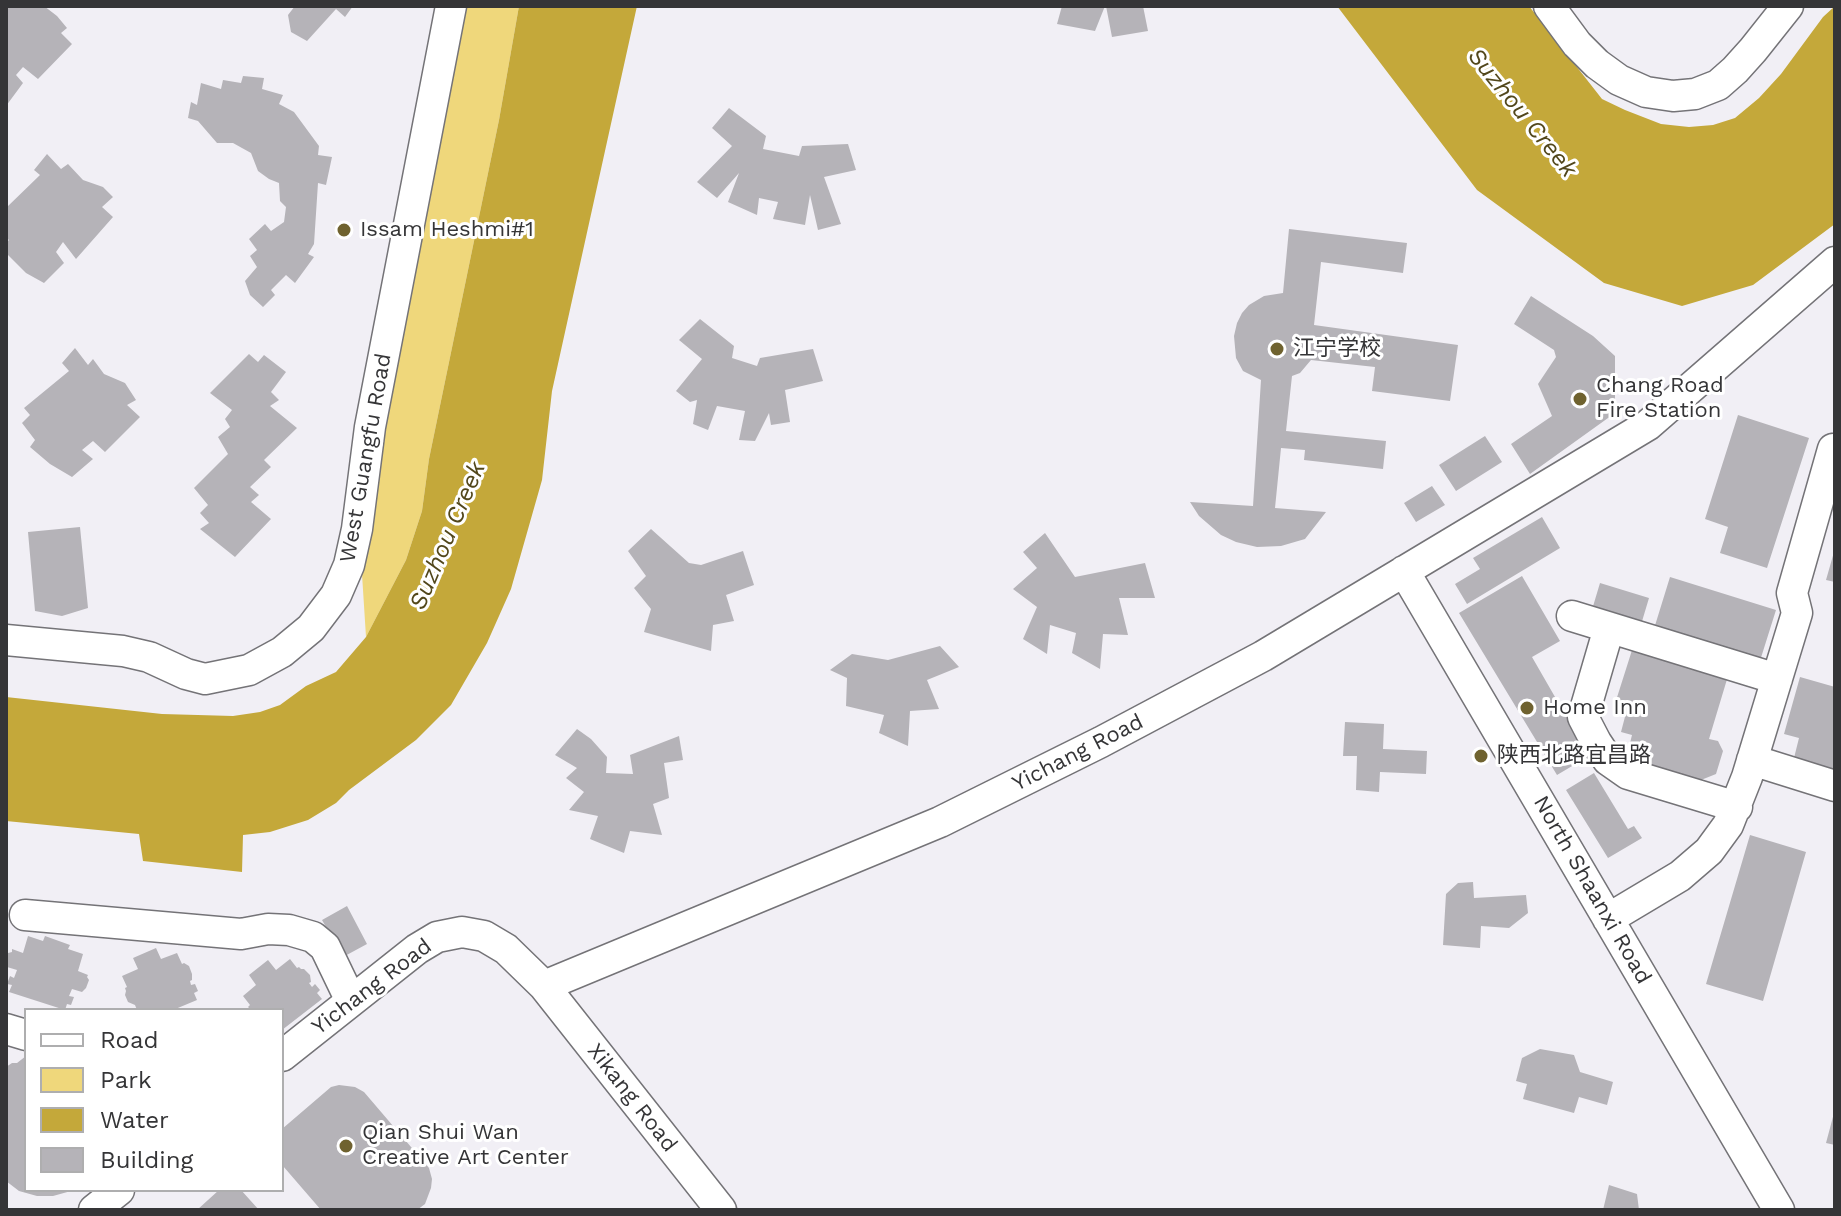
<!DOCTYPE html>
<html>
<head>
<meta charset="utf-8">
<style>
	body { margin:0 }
	#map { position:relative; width:1841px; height:1216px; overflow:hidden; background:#f1eff5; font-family:"Work Sans",sans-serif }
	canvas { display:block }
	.frame { position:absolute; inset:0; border:8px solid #353537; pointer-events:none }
	.legend { position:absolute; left:24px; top:1008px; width:260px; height:184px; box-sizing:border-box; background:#fff; border:2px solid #aeaeaf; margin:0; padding:10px 14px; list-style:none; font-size:24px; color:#353537 }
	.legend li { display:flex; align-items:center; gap:16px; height:40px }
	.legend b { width:40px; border:2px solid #aeaeaf }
</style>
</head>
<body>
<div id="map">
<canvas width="1841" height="1216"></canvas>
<div class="frame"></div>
<ul class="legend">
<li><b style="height:10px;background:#fff"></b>Road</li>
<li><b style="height:22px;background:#efd77b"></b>Park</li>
<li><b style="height:22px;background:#c4a83a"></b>Water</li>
<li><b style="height:22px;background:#b5b3b8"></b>Building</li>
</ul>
</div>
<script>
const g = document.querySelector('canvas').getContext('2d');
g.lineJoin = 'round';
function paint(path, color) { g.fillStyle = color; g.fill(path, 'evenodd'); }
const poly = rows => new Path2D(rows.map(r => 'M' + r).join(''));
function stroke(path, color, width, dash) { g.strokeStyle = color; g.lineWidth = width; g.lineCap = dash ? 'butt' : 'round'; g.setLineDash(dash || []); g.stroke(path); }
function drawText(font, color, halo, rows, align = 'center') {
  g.font = font + ' "Work Sans","Noto Sans SC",sans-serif'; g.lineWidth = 6; g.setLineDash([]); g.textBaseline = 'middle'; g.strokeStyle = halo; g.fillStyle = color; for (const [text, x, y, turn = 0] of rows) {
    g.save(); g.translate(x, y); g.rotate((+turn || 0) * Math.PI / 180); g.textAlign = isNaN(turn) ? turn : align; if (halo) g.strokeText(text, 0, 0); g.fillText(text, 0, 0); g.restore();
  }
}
paint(poly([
	[461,6,519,6,499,120,429,459,422,511,406,560,366,637,359,527]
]), '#efd77b');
paint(poly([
	[519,6,637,6,552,391,542,480,511,589,487,643,451,705,416,740,349,790,336,803,308,820,270,832,243,835,242,872,143,861,139,834,6,821,6,697,162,714,233,716,260,712,280,705,306,686,336,672,366,637,406,560,422,511,429,459,499,120],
	[1337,6,1529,6,1602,99,1625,110,1661,124,1689,127,1713,125,1735,118,1759,98,1781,74,1823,17,1835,6,1835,224,1753,285,1682,306,1604,283,1477,190]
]), '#c4a83a');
paint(poly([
	[6,6,44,6,57,16,67,28,61,33,72,44,38,79,23,67,16,75,23,83,6,106],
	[295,6,353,6,345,17,336,9,307,41,291,32,288,15],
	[1062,6,1105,6,1095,31,1057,24],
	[1106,6,1143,6,1148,31,1112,37],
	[243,76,264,78,262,89,283,95,279,104,294,112,319,146,318,155,332,157,326,185,318,183,314,244,308,254,314,257,295,283,286,275,271,290,275,295,263,307,250,295,245,281,257,267,250,256,257,250,249,239,265,224,271,231,284,222,286,207,280,201,279,183,269,179,258,171,251,153,233,143,217,143,198,121,188,118,191,102,197,105,201,83,221,89,223,80,241,83],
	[729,108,766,136,763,149,799,156,802,146,848,144,856,170,824,177,841,224,818,230,810,195,805,225,773,219,778,202,759,198,757,215,728,202,739,173,717,198,697,182,732,146,712,128],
	[47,154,61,169,68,164,83,180,103,187,113,197,102,207,113,217,76,259,63,242,56,252,64,263,44,283,26,273,6,253,6,243,9,240,6,237,6,208,40,175,34,170],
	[1289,229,1407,243,1403,273,1321,262,1314,325,1458,345,1450,401,1372,391,1375,367,1311,360,1300,373,1292,376,1286,431,1386,441,1383,469,1304,460,1305,450,1281,448,1275,508,1326,512,1305,539,1281,546,1257,547,1236,542,1221,535,1199,516,1190,502,1253,506,1261,380,1243,371,1236,358,1234,336,1237,323,1242,313,1249,305,1264,296,1283,293],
	[1531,296,1593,336,1615,356,1615,413,1530,474,1511,444,1552,416,1538,384,1556,357,1554,350,1514,324],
	[700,319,734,346,732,358,757,366,760,358,813,349,823,381,785,390,790,422,771,425,769,413,755,441,739,440,745,411,717,406,708,430,693,424,697,400,690,402,676,391,702,359,679,340],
	[75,348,88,365,93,359,104,374,125,383,136,400,127,405,140,417,105,452,93,441,82,450,93,459,72,477,50,464,30,447,35,440,22,423,30,415,24,408,69,371,62,363],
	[249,354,258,362,264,355,286,372,271,392,279,400,270,406,297,428,264,460,271,467,250,487,259,495,251,502,271,519,235,557,200,529,209,523,200,513,208,505,194,488,228,454,218,437,230,427,225,419,232,410,210,393],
	[1738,415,1809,438,1767,568,1720,553,1728,527,1705,519],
	[1485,436,1502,462,1456,491,1439,465],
	[1432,486,1445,505,1416,522,1404,503],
	[1542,517,1560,548,1467,604,1455,584,1480,569,1473,558],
	[80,527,88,608,62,616,35,611,28,532],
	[651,529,689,563,701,565,743,551,754,585,726,595,734,621,713,625,711,651,644,632,651,609,634,588,646,576,628,551],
	[1045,533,1075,577,1145,563,1155,598,1119,598,1128,635,1103,634,1100,669,1072,653,1076,633,1050,625,1047,654,1023,639,1037,607,1013,589,1037,568,1023,552],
	[1834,552,1835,552,1835,582,1826,580],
	[1522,576,1560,641,1532,657,1589,756,1557,775,1459,613],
	[1670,577,1776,610,1759,664,1653,632],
	[1600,583,1649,598,1640,628,1591,613],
	[940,646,959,667,927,680,939,709,910,711,908,746,879,733,884,715,846,706,847,678,830,670,852,654,888,660],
	[1633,647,1728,676,1709,739,1718,741,1723,751,1716,774,1701,780,1680,774,1678,777,1669,774,1671,771,1640,761,1629,747,1632,735,1621,732,1626,713,1613,710],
	[1800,677,1835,687,1835,770,1794,758,1799,738,1784,734],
	[1345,722,1384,724,1383,749,1427,751,1426,774,1380,772,1379,792,1356,790,1357,756,1343,756],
	[577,729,591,739,607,757,606,773,633,774,630,755,679,736,683,760,664,763,669,798,653,804,662,835,630,831,624,853,590,839,598,816,569,810,584,792,566,778,577,768,555,755],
	[1594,773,1628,829,1634,826,1642,838,1608,858,1566,790],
	[1750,835,1806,852,1763,1001,1706,984],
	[1473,882,1474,898,1526,895,1528,913,1509,928,1481,926,1480,948,1443,945,1446,894,1458,883],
	[347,906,367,944,343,957,322,920],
	[28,936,43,941,45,936,70,945,68,949,83,954,78,971,88,975,87,977,89,980,86,988,82,992,72,989,69,996,74,997,71,1005,67,1004,65,1010,9,992,12,985,7,984,10,976,14,978,17,970,7,967,6,959,8,953,12,952,12,949,23,953],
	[156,948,161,959,177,953,182,964,184,963,189,966,192,974,192,980,190,981,191,985,195,984,198,991,194,993,197,1000,173,1010,137,1010,135,1005,128,1002,125,995,126,991,125,988,127,987,122,976,138,969,133,958],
	[290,959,297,968,299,967,301,969,304,969,310,975,311,982,309,983,312,987,315,984,320,990,317,993,322,999,282,1030,282,1010,251,1010,248,1007,250,1005,243,996,256,985,249,975,268,960,276,970],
	[1540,1049,1574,1055,1580,1072,1613,1082,1607,1105,1579,1097,1574,1113,1523,1099,1527,1084,1516,1081,1522,1058],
	[26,1056,26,1190,71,1191,53,1196,37,1196,19,1191,6,1181,6,1067,12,1063,17,1063],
	[339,1085,355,1087,364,1092,429,1168,432,1179,431,1188,425,1204,417,1210,321,1210,283,1166,282,1129,331,1087],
	[1834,1113,1835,1113,1835,1145,1826,1143],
	[1609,1185,1637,1194,1639,1210,1603,1210],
	[219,1190,241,1190,259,1210,197,1210]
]), '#b5b3b8');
const minor = poly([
	[1549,6,1577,44,1597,64,1619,80,1646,92,1673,96,1695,94,1718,85,1735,70,1753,50,1788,6],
	[1404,571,1779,1210],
	[1572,616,1777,679],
	[1609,628,1583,717,1596,742,1608,760,1628,774,1737,807],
	[6,640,123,651,149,657,186,674,205,679,249,670,282,652,311,628,336,595,349,565,357,529,370,427,451,6],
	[1752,760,1835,786],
	[25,915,241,934,268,929,289,930,313,937,325,947,351,1001],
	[1608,919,1680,876,1709,851,1728,825,1747,777,1797,613,1792,593,1833,449],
	[544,986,940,822,1101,742,1263,656,1648,425,1835,262],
	[6,1029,26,1035],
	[282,1056,417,949,437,937,462,932,484,936,506,949,544,986,721,1210],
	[94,1210,119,1190]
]);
stroke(minor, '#747377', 33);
stroke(minor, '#fff', 30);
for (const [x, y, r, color] of [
	[344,230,8,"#6f622f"],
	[1277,349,8,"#6f622f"],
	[1580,399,8,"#6f622f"],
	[1527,708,8,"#6f622f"],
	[1481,756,8,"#6f622f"],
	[346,1146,8,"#6f622f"]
]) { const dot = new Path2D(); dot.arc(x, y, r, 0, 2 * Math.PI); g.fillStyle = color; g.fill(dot); stroke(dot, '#fff', 3); }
drawText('22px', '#353537', '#fff', [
	["Issam Heshmi#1",360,230],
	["江宁学校",1293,349],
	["Chang Road",1596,386],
	["Fire Station",1596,411],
	["Home Inn",1543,708],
	["陕西北路宜昌路",1497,756],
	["Qian Shui Wan",362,1133],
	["Creative Art Center",362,1158]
], 'left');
drawText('22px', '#353537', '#fff', [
	["West Guangfu Road",366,458,-80],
	["Yichang Road",1078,753,-27],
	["North Shaanxi Road",1592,890,60],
	["Yichang Road",372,987,-37],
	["Xikang Road",632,1098,52]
]);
drawText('italic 24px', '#52471b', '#fff', [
	["Suzhou Creek",1522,113,51],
	["Suzhou Creek",448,536,-67]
]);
</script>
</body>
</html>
